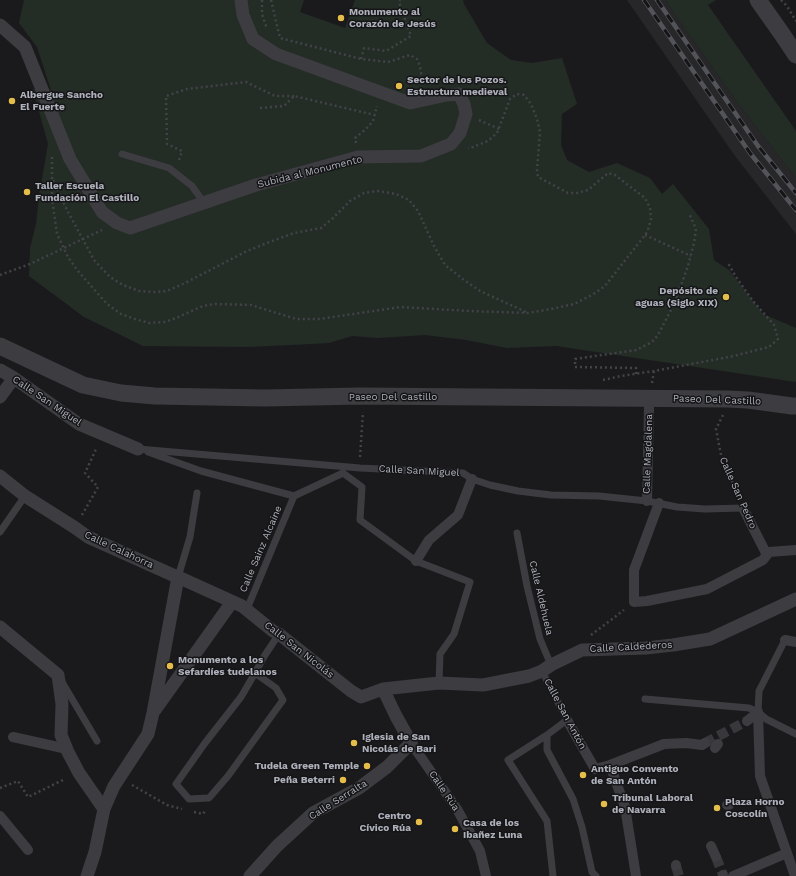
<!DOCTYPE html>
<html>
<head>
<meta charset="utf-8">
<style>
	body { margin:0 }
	canvas { display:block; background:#1a1a1c }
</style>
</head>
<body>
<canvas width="796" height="876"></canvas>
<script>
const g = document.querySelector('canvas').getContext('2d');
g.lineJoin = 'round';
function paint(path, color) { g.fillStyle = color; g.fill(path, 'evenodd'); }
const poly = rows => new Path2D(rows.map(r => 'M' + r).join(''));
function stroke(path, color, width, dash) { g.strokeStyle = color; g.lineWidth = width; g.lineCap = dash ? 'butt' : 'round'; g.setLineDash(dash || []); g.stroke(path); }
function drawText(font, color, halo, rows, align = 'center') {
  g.font = font + ' "Work Sans",sans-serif'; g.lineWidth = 3; g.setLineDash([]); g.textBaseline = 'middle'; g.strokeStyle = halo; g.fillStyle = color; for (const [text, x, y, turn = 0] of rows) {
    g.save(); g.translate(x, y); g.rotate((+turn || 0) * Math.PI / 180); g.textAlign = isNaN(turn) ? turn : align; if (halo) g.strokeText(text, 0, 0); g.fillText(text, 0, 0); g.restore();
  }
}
paint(poly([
	[627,0,666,0,675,15,740,106,796,178,796,234,735,156]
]), '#272629');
paint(poly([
	[24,0,304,0,300,12,345,28,355,0,463,0,464,4,487,43,511,60,532,63,562,58,577,104,562,114,561,145,567,160,589,172,617,163,650,178,662,194,673,184,709,229,714,260,729,270,763,314,796,328,796,382,556,346,507,348,466,340,425,335,377,338,352,336,329,343,291,345,247,347,143,346,84,317,29,276,30,248,36,224,39,196,48,144,33,89,51,90,37,47,19,23],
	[666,0,716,0,708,5,796,131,796,178,740,106,675,15]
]), '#242c26');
stroke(poly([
	[705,743,747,721],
	[716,857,723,875],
	[676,866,679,876]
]), '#38383c', 10, [10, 5]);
stroke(poly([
	[262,0,262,14,267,29],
	[271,0,280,38,361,59,388,62,410,55,417,59,420,66,422,79,424,85],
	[781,0,787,6,796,21],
	[361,59,364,48,386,51,411,36,399,2,400,0],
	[260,108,284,106,294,96,375,115],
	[479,120,499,129],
	[356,143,355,138,366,129,373,121,377,106],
	[52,157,52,199,57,234,68,257,77,270,107,304,121,314,135,319,149,323,165,322,176,318,203,306,214,304,251,305,296,319,320,319,400,307,470,311,528,313,551,309,574,304,592,295,605,286,645,235,648,230,651,219,650,208,645,198,615,175,608,173,588,190,577,193,568,193,538,177,537,170,540,132,537,119,531,104,524,95,517,94,510,99,497,133,488,141,473,147,468,148],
	[179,160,182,151,167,144,166,96,187,89,246,82,275,96,294,96],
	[53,180,68,212,94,260,110,277,123,285,139,291,154,292,167,291,185,283,245,252,267,243,294,233,321,228,332,219,350,201,364,193,378,191,396,194,409,200,418,211,434,246,445,265,464,280,480,291,526,312],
	[645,235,691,256],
	[0,275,30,264,102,230],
	[636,374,636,368,575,367,575,359,636,350,652,342,658,335,675,302,688,266,694,243,696,229,689,213],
	[603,380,621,376,654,371,734,356,769,347,778,339,774,325,753,301,736,277,728,263],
	[652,383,654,371],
	[723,415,716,429,721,455,738,496],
	[360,457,363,412],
	[82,515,98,487,85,473,97,447],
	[591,635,624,610],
	[132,785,167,805,182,809],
	[0,788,18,781,28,797,65,779],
	[194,812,203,814,205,811]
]), '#424348', 2.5, [2, 3]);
stroke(poly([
	[122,154,169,168,192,186,204,203],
	[138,449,360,468,463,473,472,479,490,485,518,491,551,495,599,496,647,501,677,507,705,509,743,508],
	[148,452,201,471,294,496,343,473,362,487,360,520,416,561,470,582,454,634,440,654,439,683],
	[0,532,25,496],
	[517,533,527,586,540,639,551,665],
	[178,577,190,537,197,493],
	[247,609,294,496],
	[542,671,567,720,547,735,508,760,547,821,553,876],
	[255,673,276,688,283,700,228,776,209,798,189,799,176,784,205,743,241,697,255,673,265,655,279,634],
	[62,682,97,741],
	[645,699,749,708,758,712,766,719,796,734],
	[758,712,759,691,785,640],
	[547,735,547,750,573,799,582,827,592,872,596,876]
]), '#3c3c41', 7);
stroke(poly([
	[647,501,649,407],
	[659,503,634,570,634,602,647,601,707,589,763,560,769,552,796,550],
	[743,508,767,555],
	[416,561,429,540,458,515,472,479],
	[785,640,796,642],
	[758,712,760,776,795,876],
	[567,720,595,769,610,765,625,807,636,876],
	[747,721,758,712],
	[13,737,67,749],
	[411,743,457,809,480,851,486,876],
	[715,748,718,744],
	[610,765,664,744,686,743,702,745,705,743],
	[727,805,729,805],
	[0,816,28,850],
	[711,846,716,857],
	[676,865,676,866],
	[723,875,723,876],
	[733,876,787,853]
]), '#3c3c41', 10);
stroke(poly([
	[0,25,25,47,70,159,102,212,117,223,130,228,256,185,358,157,421,156,451,144,460,133,466,114,464,104,459,94,447,95,410,103,276,54,253,39,243,15,241,0],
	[0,370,14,378,79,424,138,449],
	[0,397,14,378],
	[0,476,25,496,74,527,88,537,175,576,178,577,242,606,273,631,279,634,351,691,361,697,383,689,439,683,483,685,529,676,542,671,551,665,582,650,646,648,673,645,710,639,796,599],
	[0,627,58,675,62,704,61,735,68,752,79,773,104,809],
	[155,710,232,602],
	[87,876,95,852,104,809,114,786,148,734,153,713,178,577],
	[250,876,277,846,313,813,359,788,387,767,411,743,396,716,383,689]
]), '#3c3c41', 13);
stroke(poly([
	[758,0,782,34,796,55],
	[0,346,83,385,121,393,155,396,265,398,360,396,728,399,748,400,792,406,796,406]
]), '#3c3c41', 17);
const rail = poly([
	[644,0,750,153,796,210],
	[657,0,758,146,796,193]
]);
stroke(rail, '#53545a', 4.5);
stroke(rail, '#151517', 3, [9]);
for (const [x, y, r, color] of [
	[341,18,4,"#e4bd4b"],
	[399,86,4,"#e4bd4b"],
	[12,101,4,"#e4bd4b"],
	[27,192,4,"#e4bd4b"],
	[726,297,4,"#e4bd4b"],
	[170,666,4,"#e4bd4b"],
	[354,743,4,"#e4bd4b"],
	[367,766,4,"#e4bd4b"],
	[583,775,4,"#e4bd4b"],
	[343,780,4,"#e4bd4b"],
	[604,804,4,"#e4bd4b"],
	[717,808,4,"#e4bd4b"],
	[419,822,4,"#e4bd4b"],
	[455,829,4,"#e4bd4b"]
]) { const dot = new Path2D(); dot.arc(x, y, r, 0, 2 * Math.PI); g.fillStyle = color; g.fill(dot); stroke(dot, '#151517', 1.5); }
drawText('bold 10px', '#aeb1bb', '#151517', [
	["Monumento al",349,12],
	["Corazón de Jesús",349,24],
	["Sector de los Pozos.",407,80],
	["Estructura medieval",407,92],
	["Albergue Sancho",20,95],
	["El Fuerte",20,107],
	["Taller Escuela",35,186],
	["Fundación El Castillo",35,198],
	["Depósito de",718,291,"right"],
	["aguas (Siglo XIX)",718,303,"right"],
	["Monumento a los",178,660],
	["Sefardíes tudelanos",178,672],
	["Iglesia de San",362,737],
	["Nicolás de Bari",362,749],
	["Tudela Green Temple",359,766,"right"],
	["Antiguo Convento",591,769],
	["de San Antón",591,781],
	["Peña Beterri",335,780,"right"],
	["Tribunal Laboral",612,798],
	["de Navarra",612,810],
	["Plaza Horno",725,802],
	["Coscolín",725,814],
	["Centro",411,816,"right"],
	["Cívico Rúa",411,828,"right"],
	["Casa de los",463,823],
	["Ibañez Luna",463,835]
], 'left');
drawText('10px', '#aeb1bb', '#151517', [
	["Subida al Monumento",310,172,-14],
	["Paseo Del Castillo",393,397],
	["Paseo Del Castillo",717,400,2],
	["Calle San Miguel",47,401,34],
	["Calle Magdalena",648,454,-88],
	["Calle San Miguel",419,471,3],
	["Calle San Pedro",738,493,66],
	["Calle Sainz Alcaine",261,549,-67],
	["Calle Calahorra",119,550,25],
	["Calle Aldehuela",541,598,77],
	["Calle Caldederos",631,647,-3],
	["Calle San Nicolás",299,650,38],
	["Calle San Antón",565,714,62],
	["Calle Rúa",444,791,56],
	["Calle Serralta",338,800,-32]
]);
</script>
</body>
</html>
